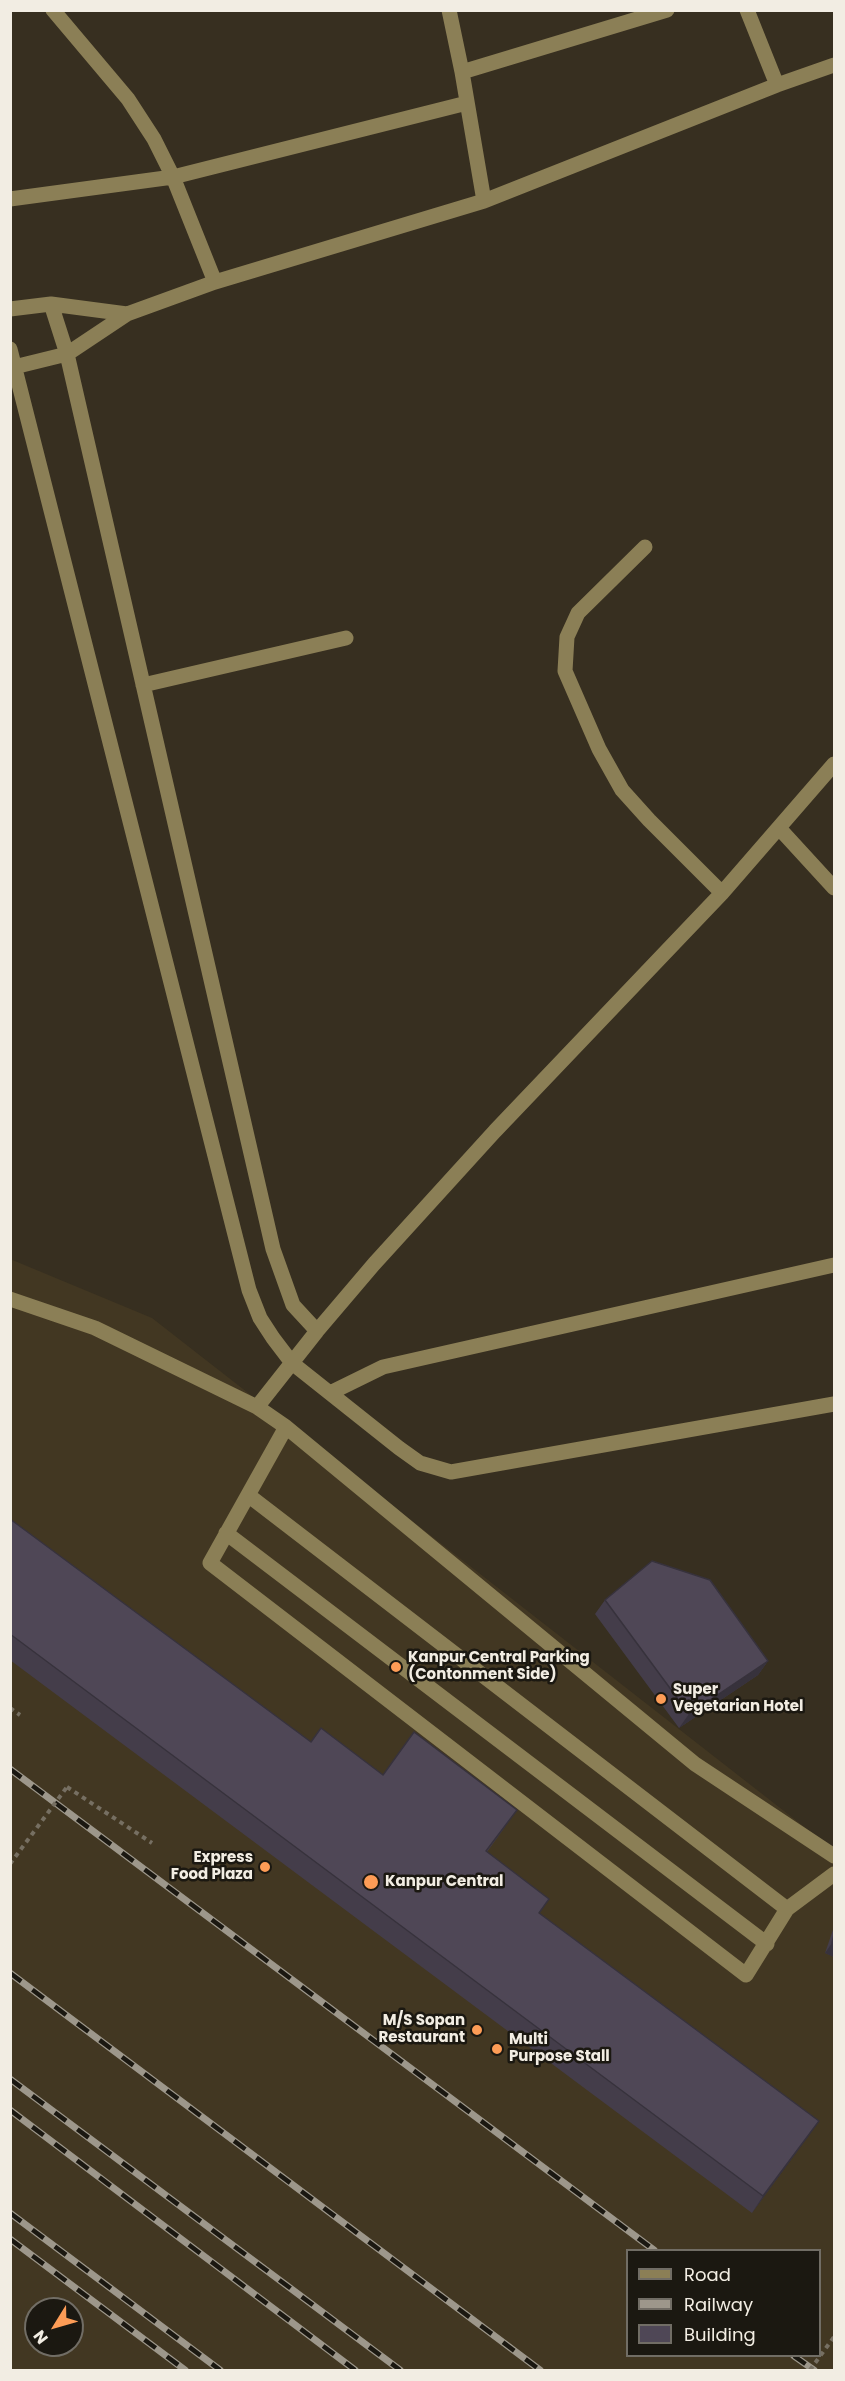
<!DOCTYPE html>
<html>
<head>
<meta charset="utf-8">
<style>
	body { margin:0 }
	#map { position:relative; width:845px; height:2381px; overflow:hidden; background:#372f20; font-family:Poppins,sans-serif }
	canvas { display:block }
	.frame { position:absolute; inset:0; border:12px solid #f2ede3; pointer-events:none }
	.legend { position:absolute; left:626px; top:2249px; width:195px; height:108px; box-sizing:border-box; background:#1b1811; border:2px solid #716d65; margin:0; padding:8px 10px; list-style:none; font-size:18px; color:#f2ede3 }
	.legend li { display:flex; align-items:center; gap:12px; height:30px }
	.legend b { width:30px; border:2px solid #716d65 }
	.north { position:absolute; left:24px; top:2297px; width:60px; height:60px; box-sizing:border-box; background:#1b1811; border:2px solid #716d65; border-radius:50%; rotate:233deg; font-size:16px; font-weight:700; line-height:24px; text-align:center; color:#f2ede3 }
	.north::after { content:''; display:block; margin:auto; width:21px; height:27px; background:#fd9c56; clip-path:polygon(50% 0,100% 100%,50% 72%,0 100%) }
</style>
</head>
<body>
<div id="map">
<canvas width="845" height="2381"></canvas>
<div class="frame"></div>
<ul class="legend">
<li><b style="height:8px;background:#8b7f56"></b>Road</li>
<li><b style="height:8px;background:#9d978b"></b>Railway</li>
<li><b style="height:16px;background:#4f4756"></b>Building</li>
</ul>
<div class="north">N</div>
</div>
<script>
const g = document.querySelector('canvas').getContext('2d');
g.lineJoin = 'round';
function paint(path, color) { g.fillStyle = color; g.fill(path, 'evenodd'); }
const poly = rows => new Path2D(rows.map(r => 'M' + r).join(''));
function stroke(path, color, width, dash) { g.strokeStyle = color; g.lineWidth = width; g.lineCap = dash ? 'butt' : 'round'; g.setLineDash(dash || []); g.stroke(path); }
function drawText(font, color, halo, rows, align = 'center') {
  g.font = font + ' Poppins,sans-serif'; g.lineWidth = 5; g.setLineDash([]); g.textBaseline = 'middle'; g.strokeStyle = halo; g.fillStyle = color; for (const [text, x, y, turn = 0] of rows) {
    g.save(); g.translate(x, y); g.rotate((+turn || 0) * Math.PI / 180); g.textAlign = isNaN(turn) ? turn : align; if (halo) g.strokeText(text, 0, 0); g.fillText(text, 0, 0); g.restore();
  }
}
paint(poly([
	[10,1259,152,1318,834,1850,834,2370,11,2370],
	[628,2250,820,2250,820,2356,628,2356],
	[36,2309,72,2309,72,2345,36,2345]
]), '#423722');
stroke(poly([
	[10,1708,20,1715],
	[67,1787,152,1843]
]), '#766f62', 4, [4.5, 4.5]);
stroke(poly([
	[53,10,128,99,154,139,173,177,215,282],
	[449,10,462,72,484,201],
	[747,10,777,85],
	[462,72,667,10],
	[10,199,173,177,467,103],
	[51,304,67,354,273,1249,293,1305,317,1331],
	[10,309,51,304,127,314],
	[10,349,249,1290,260,1318,273,1338,292,1363,399,1448,420,1463,451,1472,834,1404],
	[10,368,67,354,127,314,215,282,484,201,777,85,834,65],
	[645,547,578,613,567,637,565,671,599,749,622,790,649,820,722,893],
	[143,685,346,638],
	[779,828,834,888],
	[10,1299,95,1328,257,1407,286,1427,695,1764,834,1856],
	[330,1393,383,1367,834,1265],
	[257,1407,317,1331,374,1264,495,1131,722,893,834,764],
	[286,1427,210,1563,746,1975,787,1909,834,1874],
	[248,1495,787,1909],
	[226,1533,767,1944]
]), '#8b7f56', 15);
const rail = poly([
	[10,1769,654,2250],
	[10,1973,540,2370],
	[10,2079,400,2370],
	[10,2110,355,2370],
	[10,2213,220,2370],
	[10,2239,185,2370],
	[794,2356,814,2370]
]);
stroke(rail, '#9d978b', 7);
stroke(rail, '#1b1811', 4.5, [14]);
stroke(poly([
	[10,1864,67,1787],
	[810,2370,834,2337]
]), '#766f62', 4, [4.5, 4.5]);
paint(poly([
	[10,1519,311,1742,383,1775,505,1827,487,1852,539,1913,819,2121,752,2213,10,1660],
	[605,1600,768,1661,758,1675,679,1728,595,1614],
	[834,1927,834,1957,825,1953]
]), '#443d4a');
paint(poly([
	[768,1661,758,1675,679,1728,689,1714],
	[832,1943,834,1944,834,1957,825,1953],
	[819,2121,807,2138,752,2213,763,2196]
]), '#37323c');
const building = poly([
	[10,1519,311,1742,321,1728,383,1775,414,1732,517,1810,486,1851,549,1899,539,1913,819,2121,763,2196,10,1634,10,1519],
	[652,1561,710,1580,768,1661,689,1714,605,1600,652,1561],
	[834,1935,834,1944,832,1943,834,1935]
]);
paint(building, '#4f4756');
stroke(building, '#37323c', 1.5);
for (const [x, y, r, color] of [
	[396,1667,6,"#fd9c56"],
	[661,1699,6,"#fd9c56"],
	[265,1867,6,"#fd9c56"],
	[371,1882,8,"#fd9c56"],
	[477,2030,6,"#fd9c56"],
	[497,2049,6,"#fd9c56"]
]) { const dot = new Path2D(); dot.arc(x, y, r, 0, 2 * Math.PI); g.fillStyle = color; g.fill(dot); stroke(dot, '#1b1811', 2); }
drawText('bold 15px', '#f2ede3', '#1b1811', [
	["Kanpur Central Parking",408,1658],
	["(Contonment Side)",408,1675],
	["Super",673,1690],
	["Vegetarian Hotel",673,1707],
	["Express",253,1858,"right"],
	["Food Plaza",253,1875,"right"],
	["Kanpur Central",385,1882],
	["M/S Sopan",465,2021,"right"],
	["Restaurant",465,2038,"right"],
	["Multi",509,2040],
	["Purpose Stall",509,2057]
], 'left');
</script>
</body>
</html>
